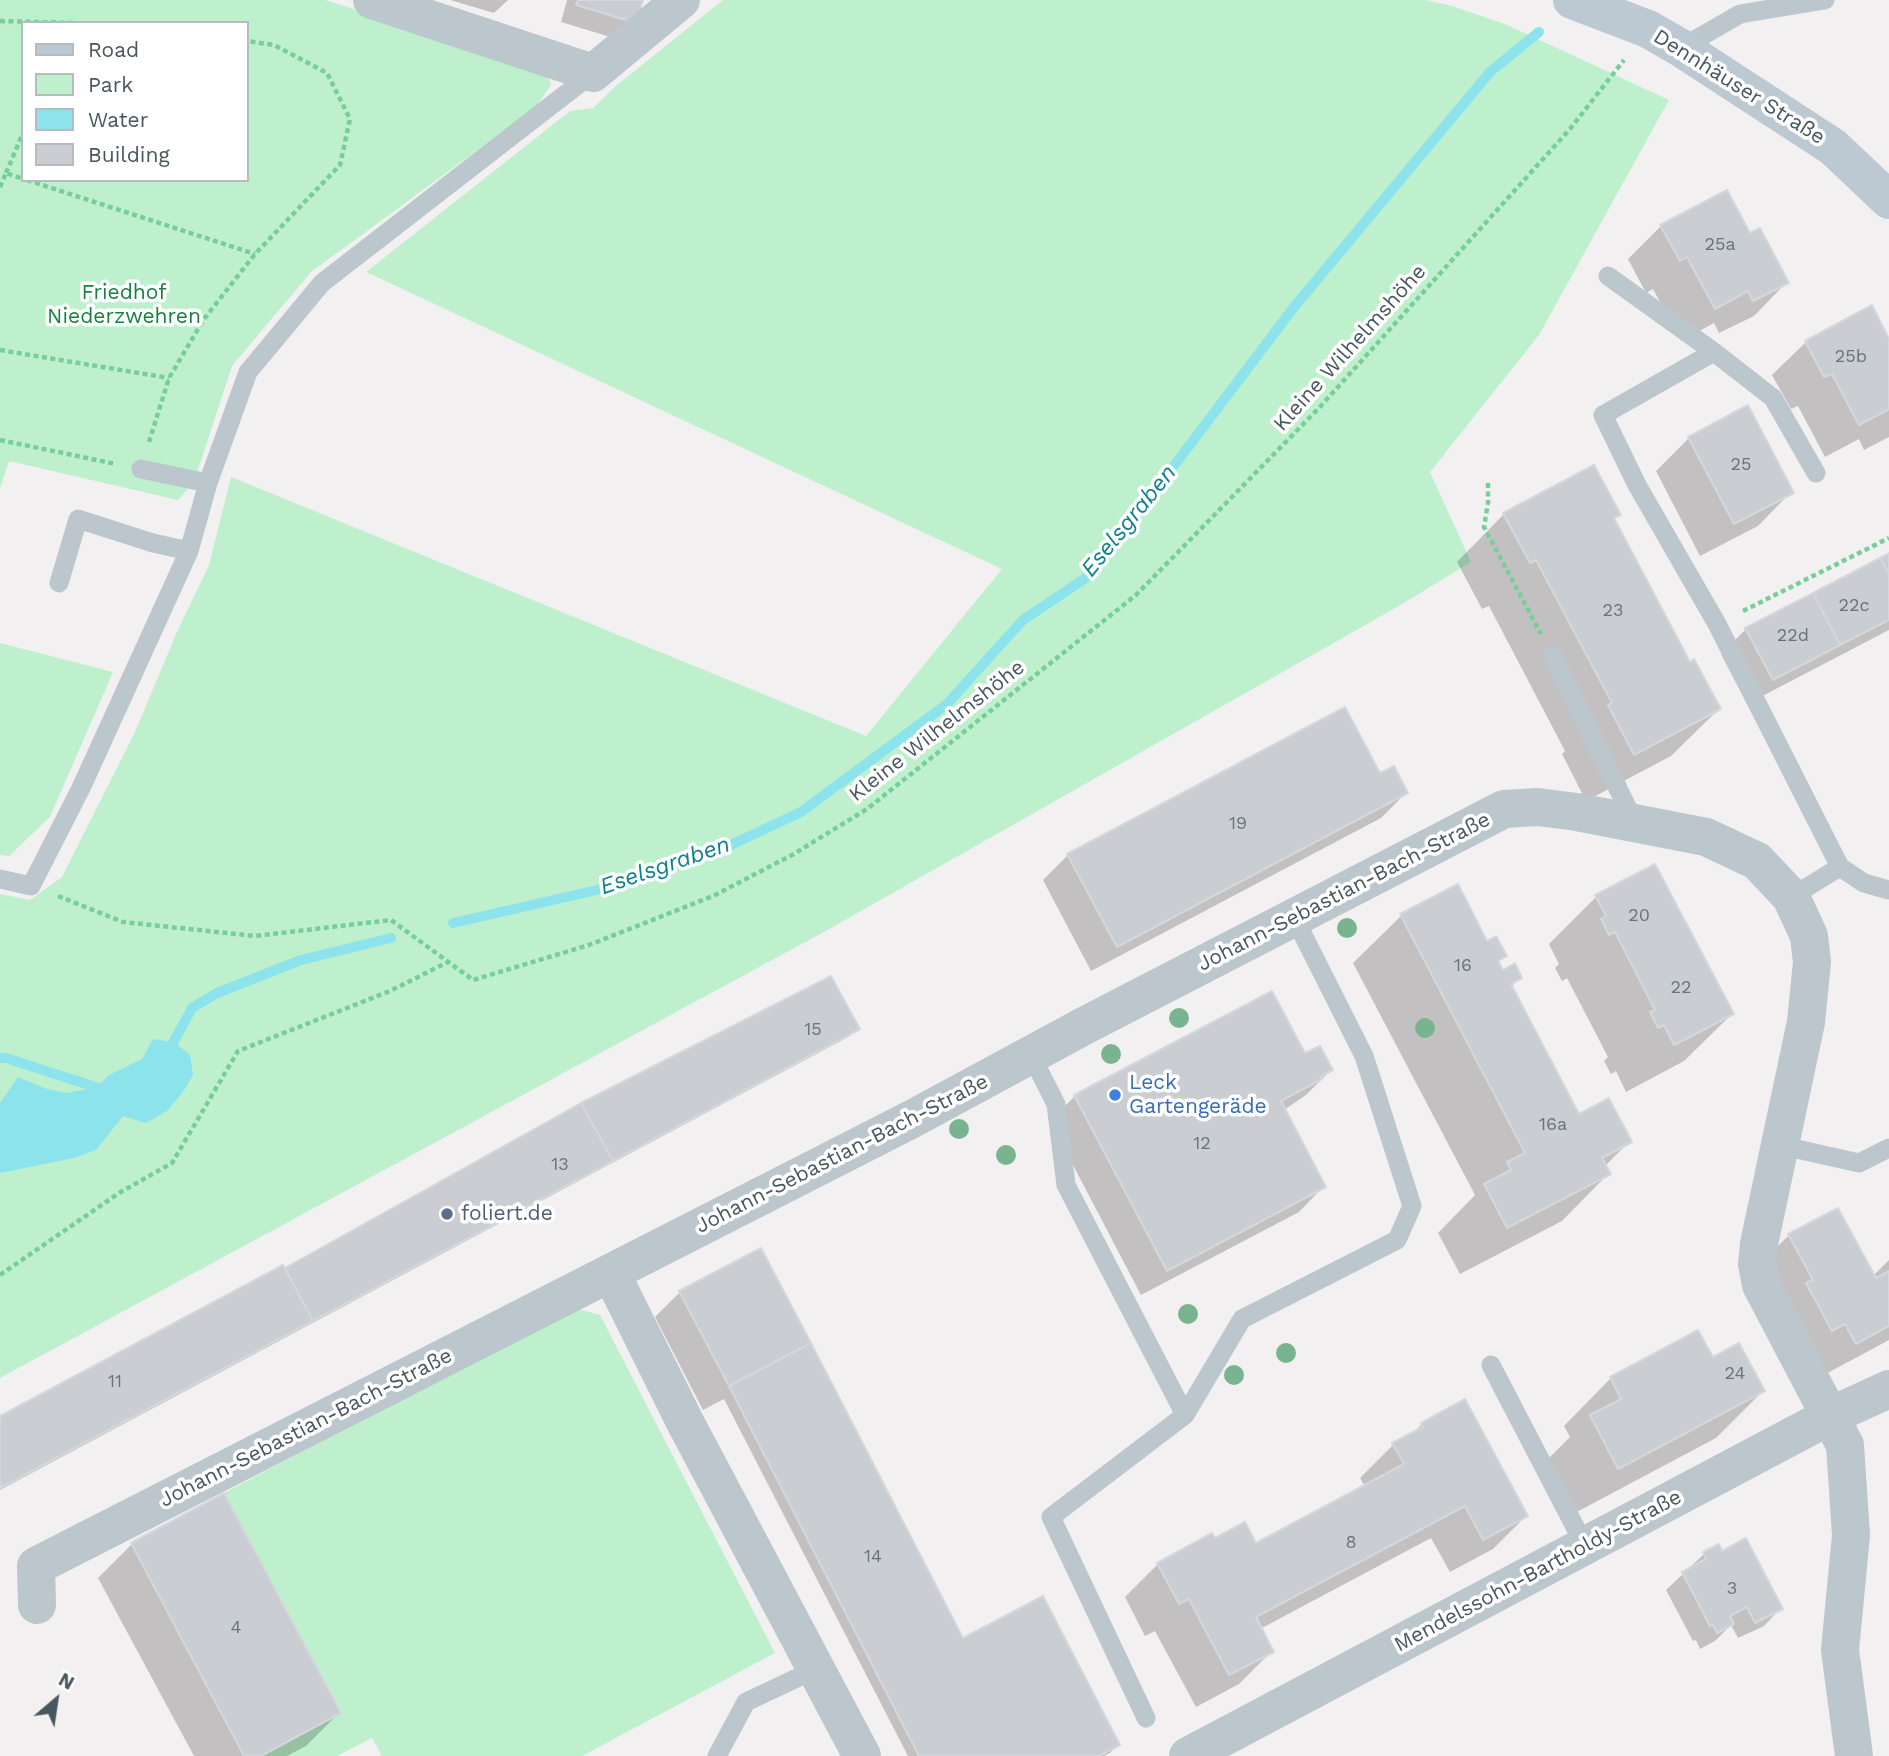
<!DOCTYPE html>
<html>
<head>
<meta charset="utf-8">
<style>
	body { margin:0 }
	#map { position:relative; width:1889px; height:1756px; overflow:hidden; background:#f3f0f1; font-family:"Work Sans",sans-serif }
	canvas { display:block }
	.legend { position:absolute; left:21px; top:21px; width:228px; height:161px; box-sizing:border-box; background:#fff; border:2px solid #b6bbbf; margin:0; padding:9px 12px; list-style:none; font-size:21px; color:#48565e }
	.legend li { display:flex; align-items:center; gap:14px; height:35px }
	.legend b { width:35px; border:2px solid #b6bbbf }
	.north { position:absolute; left:21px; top:1665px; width:70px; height:70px; -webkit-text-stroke:5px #fff; paint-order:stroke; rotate:29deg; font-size:19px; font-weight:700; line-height:28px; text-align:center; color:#48565e }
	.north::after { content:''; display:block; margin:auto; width:24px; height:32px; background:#48565e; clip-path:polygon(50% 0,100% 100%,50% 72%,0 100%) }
</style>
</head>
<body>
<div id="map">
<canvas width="1889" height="1756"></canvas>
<ul class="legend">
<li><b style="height:9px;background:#bcc9d2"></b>Road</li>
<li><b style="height:19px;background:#bff0cd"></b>Park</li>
<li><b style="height:19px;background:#8ce3ec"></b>Water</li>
<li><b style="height:19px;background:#caced3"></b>Building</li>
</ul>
<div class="north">N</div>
</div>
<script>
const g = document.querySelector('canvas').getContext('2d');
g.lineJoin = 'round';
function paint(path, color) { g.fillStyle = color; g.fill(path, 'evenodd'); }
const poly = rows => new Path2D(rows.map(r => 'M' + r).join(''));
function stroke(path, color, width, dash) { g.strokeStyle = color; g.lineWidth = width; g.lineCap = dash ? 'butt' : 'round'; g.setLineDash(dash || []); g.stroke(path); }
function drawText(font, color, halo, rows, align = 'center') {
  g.font = font + ' "Work Sans",sans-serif'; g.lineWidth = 7; g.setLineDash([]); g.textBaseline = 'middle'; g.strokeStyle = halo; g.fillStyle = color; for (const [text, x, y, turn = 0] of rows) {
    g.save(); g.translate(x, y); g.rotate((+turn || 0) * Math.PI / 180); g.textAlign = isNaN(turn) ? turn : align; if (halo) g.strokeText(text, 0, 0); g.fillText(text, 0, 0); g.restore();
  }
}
paint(poly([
	[0,0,325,0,546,69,551,85,535,108,311,272,232,366,194,482,178,500,9,461,0,489],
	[23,23,247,23,247,180,23,180],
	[723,0,1426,0,1452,6,1505,24,1669,100,1539,335,1430,472,1471,562,1399,606,824,932,0,1378,0,894,30,900,62,877,135,732,176,634,209,565,231,477,866,736,1002,569,366,272,570,111,593,108,617,85],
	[0,643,113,672,50,817,9,856,0,855],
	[579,1309,600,1315,775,1653,582,1756,382,1756,372,1738,337,1756,261,1756,224,1493,560,1315]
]), '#bff0cd');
paint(poly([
	[153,1039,174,1042,190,1055,193,1075,183,1092,167,1111,146,1123,123,1116,96,1150,74,1158,0,1173,0,1103,18,1077,47,1089,67,1093,97,1087,109,1075,142,1059]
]), '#8ce3ec');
paint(poly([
	[450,0,508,0,494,13],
	[567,0,641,0,617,39,561,22],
	[1661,226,1749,236,1787,282,1754,316,1719,333,1714,323,1681,341,1653,289,1646,293,1628,259],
	[1806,342,1889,342,1889,437,1864,450,1859,439,1825,457,1798,406,1791,409,1772,375],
	[1689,438,1791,492,1758,526,1700,556,1656,471],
	[1504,514,1618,515,1613,520,1689,664,1719,709,1671,756,1586,801,1562,754,1565,751,1489,606,1482,609,1457,562],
	[1889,555,1889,630,1747,704,1721,654,1746,629],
	[1379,775,1406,793,1381,818,1091,971,1043,880,1068,855],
	[1457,886,1487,943,1505,956,1497,964,1502,973,1520,978,1511,987,1578,1116,1630,1141,1605,1166,1609,1173,1562,1221,1460,1274,1438,1233,1475,1195,1353,963,1401,916],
	[1596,897,1732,1014,1684,1061,1626,1092,1616,1071,1611,1074,1604,1061,1608,1057,1567,978,1562,981,1555,968,1559,964,1549,944],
	[858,1028,850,1036,0,1490,0,1418,284,1270,582,1105],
	[1305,1056,1331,1070,1306,1095,1284,1110,1324,1186,1299,1212,1141,1295,1050,1121,1075,1096],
	[1789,1235,1873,1276,1889,1260,1889,1340,1822,1376,1756,1268],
	[680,1292,962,1641,1118,1745,1110,1753,1104,1756,908,1756,724,1399,703,1410,655,1317],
	[1712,1360,1763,1391,1716,1438,1571,1515,1543,1464,1570,1437,1564,1426,1611,1378],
	[1422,1424,1526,1516,1493,1549,1450,1572,1431,1538,1260,1629,1272,1651,1239,1684,1196,1707,1155,1631,1145,1636,1125,1597,1158,1564,1214,1541,1256,1546,1365,1487,1360,1478,1393,1445,1411,1435],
	[223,1496,339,1713,306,1746,287,1756,194,1756,98,1578,132,1544],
	[1704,1554,1780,1609,1764,1626,1738,1638,1731,1625,1715,1641,1700,1649,1696,1640,1693,1641,1666,1590]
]), '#0003');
stroke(poly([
	[453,923,597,890,718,851,801,812,947,704,1023,620,1093,573,1294,307,1491,71,1539,32],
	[167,1054,192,1008,217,993,301,960,391,938],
	[0,1058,6,1058,111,1092]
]), '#8ce3ec', 10);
const building = poly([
	[578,0,643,0,636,23,576,5,578,0],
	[1727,190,1750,233,1760,228,1789,283,1753,301,1748,291,1715,309,1687,257,1680,261,1660,225,1727,190],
	[1872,305,1889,339,1889,409,1859,425,1832,374,1824,377,1805,341,1872,305],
	[1748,405,1794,493,1734,524,1688,437,1748,405],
	[1594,465,1621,515,1614,518,1690,662,1694,659,1721,709,1634,755,1608,705,1612,703,1536,560,1530,563,1503,513,1594,465],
	[1889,553,1889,574,1880,558,1889,553],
	[1880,558,1889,574,1889,620,1840,645,1813,593,1880,558],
	[1813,593,1840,645,1773,680,1745,628,1813,593],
	[1345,707,1380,773,1394,766,1408,793,1117,947,1067,854,1345,707],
	[1655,864,1734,1014,1674,1045,1664,1025,1658,1028,1650,1012,1655,1010,1615,932,1609,935,1601,919,1606,916,1595,895,1655,864],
	[1458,884,1487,941,1496,936,1507,956,1498,961,1503,970,1515,963,1522,978,1511,984,1579,1114,1609,1098,1632,1142,1602,1158,1611,1174,1507,1228,1484,1184,1511,1170,1507,1162,1525,1153,1400,914,1458,884],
	[831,976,860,1029,613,1161,581,1103,831,976],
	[1272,991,1305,1053,1320,1046,1333,1070,1320,1077,1322,1079,1281,1101,1326,1187,1167,1271,1074,1095,1272,991],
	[581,1103,613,1161,313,1321,285,1268,581,1103],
	[1838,1208,1876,1278,1889,1271,1889,1326,1856,1344,1845,1324,1832,1331,1806,1283,1813,1280,1788,1234,1838,1208],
	[761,1248,811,1343,729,1386,679,1291,761,1248],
	[283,1265,313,1321,0,1488,0,1416,283,1265],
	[1698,1330,1713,1357,1739,1343,1765,1391,1618,1469,1590,1415,1621,1399,1610,1377,1698,1330],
	[811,1343,963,1638,1043,1596,1120,1745,1099,1756,919,1756,729,1386,811,1343],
	[1465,1399,1528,1516,1483,1540,1465,1506,1256,1617,1274,1652,1229,1675,1189,1599,1179,1604,1157,1563,1212,1533,1215,1538,1245,1522,1256,1543,1404,1464,1392,1443,1423,1427,1421,1423,1465,1399],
	[224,1493,341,1713,261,1756,244,1756,131,1543,224,1493],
	[1746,1538,1783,1609,1755,1623,1747,1607,1730,1616,1734,1624,1717,1633,1713,1625,1710,1626,1682,1572,1706,1559,1703,1552,1719,1544,1722,1551,1746,1538]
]);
paint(building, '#caced3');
stroke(building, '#d4d7dc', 2);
stroke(poly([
	[0,21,75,23],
	[6,173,23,133],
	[27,180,255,254],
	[0,187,6,173,23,179],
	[0,350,169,378],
	[0,440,116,464],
	[149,442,169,378,204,319,255,254,340,165,350,119,327,73,274,45,247,41],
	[1488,483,1488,503,1484,527,1541,634],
	[1743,611,1889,538],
	[58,896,123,922,255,936,391,920,473,980,589,945,713,896,792,855,867,809,1136,595,1319,408,1570,129,1624,60],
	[0,1275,119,1193,172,1163,238,1051,390,991,448,962]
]), '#77ce99', 4.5, [5, 3.5]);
stroke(poly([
	[1681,48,1740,14,1825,0],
	[1608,276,1714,352],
	[141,469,208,483],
	[59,583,78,519,153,543,189,551],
	[1553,657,1635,823],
	[1840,867,1864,883,1889,890],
	[0,879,31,886,81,788,189,551,208,483,248,372,322,283,593,73],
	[1791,897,1840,867,1717,624,1637,485,1603,415,1714,352,1773,398,1816,473],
	[1031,1055,1056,1104,1066,1185,1185,1415],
	[1779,1145,1859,1163,1889,1148],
	[1491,1365,1585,1546],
	[1146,1718,1051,1517,1185,1415,1242,1319,1397,1240,1412,1206,1364,1056,1294,917],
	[717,1756,746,1702,816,1669]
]), '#bcc6cd', 19);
stroke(poly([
	[372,0,593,73,681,0],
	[611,1273,685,1422,862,1756],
	[37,1605,36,1566,912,1119,1084,1026,1504,809,1538,807,1577,812,1706,837,1757,861,1791,897,1809,936,1812,962,1806,1022,1759,1244,1757,1264,1761,1285,1845,1445,1851,1535,1840,1650,1854,1756],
	[1188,1756,1830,1416,1889,1389]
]), '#bcc6cd', 38);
stroke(poly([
	[1572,0,1648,29,1681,48,1833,147,1889,200]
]), '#bcc9d2', 38);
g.fillStyle = '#7ab390';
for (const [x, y] of [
	[1347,928],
	[1179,1018],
	[1425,1028],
	[1111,1054],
	[959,1129],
	[1006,1155],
	[1188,1314],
	[1286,1353],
	[1234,1375]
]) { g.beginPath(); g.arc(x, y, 10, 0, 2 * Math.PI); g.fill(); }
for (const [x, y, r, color] of [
	[1115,1095,7,"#3f7fe0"],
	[447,1214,7,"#5c6f8a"]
]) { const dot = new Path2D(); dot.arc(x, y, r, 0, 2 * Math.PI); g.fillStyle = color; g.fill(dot); stroke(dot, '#fff', 2.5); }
drawText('18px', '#68747b', null, [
	["25a",1720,245],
	["25b",1851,357],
	["25",1741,465],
	["22c",1854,606],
	["23",1613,611],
	["22d",1793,636],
	["19",1238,824],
	["20",1639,916],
	["16",1463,966],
	["22",1681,988],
	["15",813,1030],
	["16a",1553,1125],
	["12",1202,1144],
	["13",560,1165],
	["24",1735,1374],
	["11",115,1382],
	["8",1351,1543],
	["14",873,1557],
	["3",1732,1589],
	["4",236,1628]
]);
drawText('21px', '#48565e', '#fff', [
	["Dennhäuser Straße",1739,87,32],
	["Kleine Wilhelmshöhe",1350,348,-48],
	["Kleine Wilhelmshöhe",937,731,-38],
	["Johann-Sebastian-Bach-Straße",1344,892,-27],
	["Johann-Sebastian-Bach-Straße",842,1154,-27],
	["Johann-Sebastian-Bach-Straße",306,1428,-27],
	["Mendelssohn-Bartholdy-Straße",1538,1571,-28]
]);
drawText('21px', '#178140', '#fff', [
	["Friedhof",124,293],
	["Niederzwehren",124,317]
]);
drawText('21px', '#366cbe', '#fff', [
	["Leck",1129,1083],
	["Gartengeräde",1129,1107]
], 'left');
drawText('21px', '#4e5e75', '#fff', [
	["foliert.de",461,1214]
], 'left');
drawText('italic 23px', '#0d818e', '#fff', [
	["Eselsgraben",1129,521,-51],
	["Eselsgraben",665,866,-19]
]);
</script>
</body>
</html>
